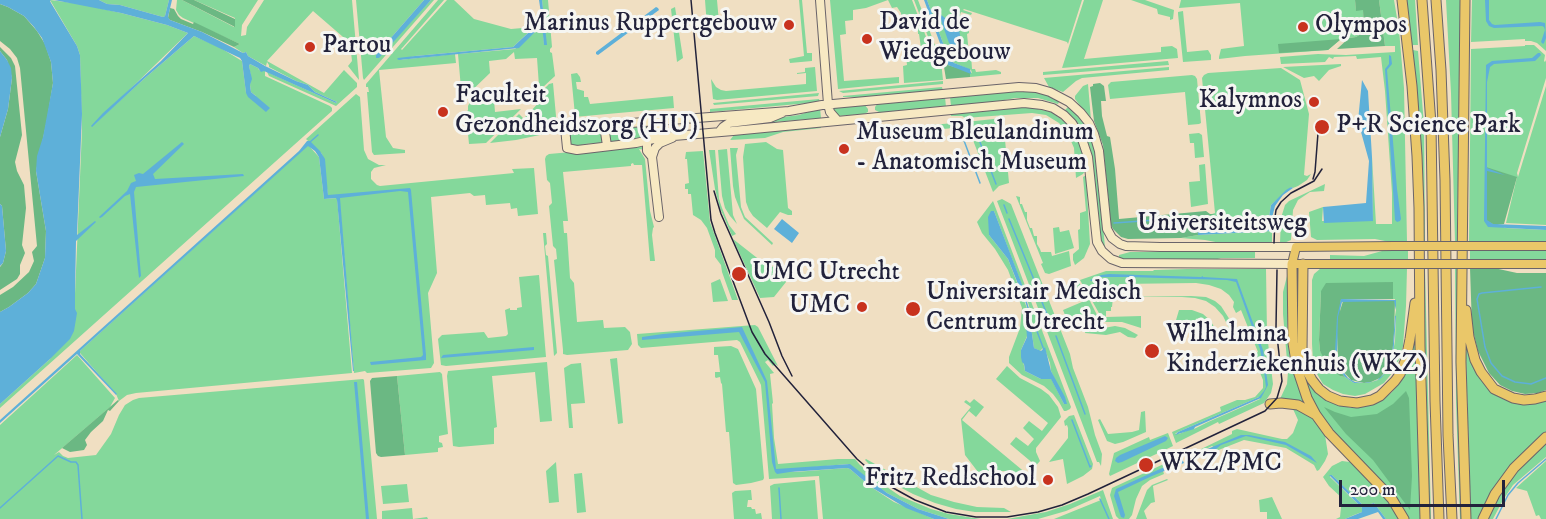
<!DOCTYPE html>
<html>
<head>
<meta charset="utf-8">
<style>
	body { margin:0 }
	#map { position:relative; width:1546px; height:519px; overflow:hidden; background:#f0dfc2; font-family:"IM FELL DW Pica",serif }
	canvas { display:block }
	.scale { position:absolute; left:1339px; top:480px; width:166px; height:27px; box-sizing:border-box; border:3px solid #22223b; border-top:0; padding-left:8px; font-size:18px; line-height:21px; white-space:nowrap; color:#22223b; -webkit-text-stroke:4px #f6f6f2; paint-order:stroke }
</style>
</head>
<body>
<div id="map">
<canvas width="1546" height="519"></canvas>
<div class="scale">200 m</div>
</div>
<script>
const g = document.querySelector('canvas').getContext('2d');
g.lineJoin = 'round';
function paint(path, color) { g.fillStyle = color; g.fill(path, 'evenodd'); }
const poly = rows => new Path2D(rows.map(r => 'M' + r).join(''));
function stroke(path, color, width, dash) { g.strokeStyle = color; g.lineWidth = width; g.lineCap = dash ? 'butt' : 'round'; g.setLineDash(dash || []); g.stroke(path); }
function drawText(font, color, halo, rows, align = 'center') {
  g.font = font + ' "IM FELL DW Pica",serif'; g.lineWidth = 6; g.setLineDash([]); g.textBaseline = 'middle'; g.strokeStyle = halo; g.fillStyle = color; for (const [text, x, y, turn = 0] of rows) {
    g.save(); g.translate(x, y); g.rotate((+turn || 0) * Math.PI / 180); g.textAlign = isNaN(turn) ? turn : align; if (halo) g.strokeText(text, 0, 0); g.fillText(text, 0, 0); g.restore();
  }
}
paint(poly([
	[50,0,81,4,121,13,167,25,188,33,91,127,145,78,194,36,219,47,242,61,246,93,256,96,251,92,250,85,251,77,249,66,250,64,258,68,259,70,265,71,265,76,330,106,332,108,332,111,0,408,0,404,50,359,75,294,82,130,80,55,77,46],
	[99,0,169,0,165,16,163,17,120,5,107,4],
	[177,0,182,0,234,27,235,18,194,0,258,0,242,25,241,36,246,35,247,27,264,0,352,0,359,80,348,66,352,61,350,43,313,11,267,61,324,93,344,70,357,83,357,87,336,106,269,76,267,72,336,103,337,102,315,92,308,85,296,81,269,67,269,65,267,62,266,66,248,56,246,52,243,53,234,47,240,44,183,18,179,15,176,10],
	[356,0,424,0,376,55,377,58,431,0,434,0,364,80,363,78],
	[438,0,444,0,403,47,401,49,402,50,447,0,454,0,474,19,511,29,534,27,513,47,415,56,399,60,455,54,456,63,379,70,386,137,393,148,405,150,405,153,374,155,372,152,367,92,369,92,368,87,366,87,366,84],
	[542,0,548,0,552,47,550,49,550,52,552,53,555,76,542,88,539,86,537,58,515,59,514,52,506,59,489,61,490,73,462,100,458,54,515,49,543,25,544,45,546,45],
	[705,0,717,0,719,22,714,32,708,40],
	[799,0,802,0,807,53,812,53,812,61,790,63,789,59,804,56],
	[830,0,912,0,933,55,935,55,914,0,918,0,941,61,943,80,904,83,903,66,907,65,906,56,903,56,903,50,921,48,919,34,918,34,918,28,914,28,913,20,901,20,901,13,897,7,892,8,888,0,866,8,853,10,853,20,845,21,846,34,840,35,844,81,899,77,899,83,838,89],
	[927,0,1082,0,1068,44,1067,42,964,9,963,10,972,13,971,15,961,12,960,15,967,18,968,21,969,33,967,34,969,54,971,54,972,69,975,69,976,72,996,70,1001,72,1001,74,970,77,970,72,972,73,971,70,954,63,949,59],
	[1084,0,1103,0,1084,59,1161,52,1161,47,1172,46,1177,49,1178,58,1062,68],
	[1131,0,1145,0,1174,10,1173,19,1170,20,1170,17,1158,14,1157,9],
	[1181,0,1355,0,1356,10,1363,10,1364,32,1356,37,1341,39,1328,50,1245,56,1219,59,1219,57,1221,49,1244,46,1240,3,1179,8],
	[1379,0,1394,0,1399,30,1404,88,1407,242,1390,242,1375,239,1317,240,1311,237,1309,212,1323,207,1322,221,1373,221,1372,157,1376,224,1392,224,1392,193,1385,91,1381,57,1357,59,1356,56,1334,57,1333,59,1329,57,1325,62,1281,64,1280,57,1318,54,1346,55,1395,52,1395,46,1385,46],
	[1404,0,1415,0,1418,45,1413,45,1413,50,1418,51,1424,125,1425,242,1422,242],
	[1446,0,1461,0,1457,242,1455,242,1451,93],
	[1472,0,1546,0,1546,51,1537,43,1531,41,1525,41,1525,39,1471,42],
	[675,7,683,58,677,62,671,9],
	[1183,11,1187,52,1208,50,1211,55,1211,60,1183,62,1178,14,1178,12],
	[1525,45,1534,45,1545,55,1544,61,1545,62,1546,60,1546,78,1517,173,1518,177,1546,86,1546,225,1506,223,1517,177,1486,218,1505,228,1546,230,1546,241,1469,242,1471,49,1525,46],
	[1168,61,1169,65,1043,75,1043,72],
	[1341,64,1341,66,1329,70,1319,81,1314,76,1304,78,1283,67],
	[815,67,817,91,717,100,713,99,711,79,716,87,721,90,726,91,806,84,806,73,797,74,797,73,805,72,805,68],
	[1169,67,1169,70,1082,78,1076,81,1063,92,1049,87,1044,78],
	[1281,68,1300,80,1309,114,1304,175,1307,176,1311,174,1307,180,1298,186,1293,188,1291,187,1271,205,1269,217,1269,229,1200,230,1200,218,1215,213,1202,78,1204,75,1208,73],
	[577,73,580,77,581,82,576,82,577,89,584,91,584,97,588,97,590,104,673,96,674,108,574,117,573,115,575,115,571,74],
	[1192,75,1195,76,1197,79,1201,123,1199,124,1188,125,1185,92,1110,99,1108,85,1111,82],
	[943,81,943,84,843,93,839,91],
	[553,83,556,116,556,130,554,132,516,140,490,143,519,114,523,118,507,136,547,94,543,90,549,84],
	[1088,84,1091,120,1075,99,1075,96,1083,86],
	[942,87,943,91,859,98,850,97,843,97,843,96],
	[1021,90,1045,93,1060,100,1058,104,1038,98,1015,98,989,103,951,106,950,97],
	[819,93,818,96,714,105,713,103],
	[356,94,360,97,364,150,368,159,379,165,386,165,374,168,371,172,371,179,377,185,380,186,514,173,512,169,534,168,538,214,518,216,517,208,511,209,510,203,486,205,485,195,474,196,470,193,431,197,437,273,428,293,434,363,431,368,367,373,365,371,354,373,339,195,328,195,322,154,306,139],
	[945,97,946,107,881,113,875,110,875,107,878,103],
	[819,99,820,102,710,112,710,109],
	[489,100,494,100,495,112,521,109,486,143,469,144,466,113,468,110,468,106,470,102,473,102,474,105,489,103],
	[864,104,868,109,868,112,864,114,838,116,834,114,833,108],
	[1069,106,1086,124,1094,145,1098,167,1105,248,1099,235,1090,148,1085,136,1078,123,1064,111],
	[1029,107,1051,112,1064,121,1073,130,1083,151,1086,166,1085,171,1083,174,1076,178,1074,148,1068,134,1059,123,1046,115,1032,113,965,118,962,116,951,116,951,113],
	[820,108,821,118,728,126,731,124,799,115],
	[1003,118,1009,183,999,186,993,192,966,122],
	[653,123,643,139,610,142,609,129,611,127],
	[954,123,954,128,879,135,879,132,896,130,896,128],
	[821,126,821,128,783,132,765,138,730,140,734,135,741,134],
	[601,128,602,142,600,143,584,144,577,148,573,147,571,145,569,131],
	[1199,133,1202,135,1204,157,1195,158,1194,143,1190,143,1189,134],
	[766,142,777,149,783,150,788,208,792,211,792,215,788,215,780,212,767,228,753,216,749,210,746,202,743,157,745,144],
	[307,146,309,146,319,157,324,199,337,198,352,373,136,393,127,395,119,401,116,394,80,353,80,351],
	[638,146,644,147,645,150,639,149,645,159,650,211,654,227,653,228,652,235,655,261,650,261,642,165,634,165,633,163,631,164,631,166,563,172,568,221,563,221,564,233,567,233,570,278,574,283,577,322,603,320,604,328,625,327,630,332,632,344,628,350,567,355,563,354,563,350,554,260,557,259,556,249,553,246,549,206,552,203,550,183,547,180,545,159,546,156,549,154],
	[730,148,738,148,736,155,738,176,741,207,745,217,773,243,772,245,744,219,739,207,735,197,733,186],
	[727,149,733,215,737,224,730,216,725,208,722,196,718,150],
	[709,150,715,150,719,199,722,208,729,225,736,234,732,236,720,208,715,189],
	[703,151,710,222,738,300,732,300,722,272,721,265,715,257,715,250,707,228,701,220,693,215,691,194,688,194,688,189,685,189,685,184,689,183,687,159,685,159,686,152],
	[1205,164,1208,204,1191,207,1189,182,1200,181,1199,165],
	[1086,175,1090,244,1084,258,1075,265,1073,260,1073,254,1079,249,1078,230,1080,229,1080,213,1086,211,1083,177],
	[1325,184,1324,191,1310,192,1298,200,1293,210,1291,240,1284,243,1280,243,1281,218,1285,205,1289,201],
	[1016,196,1020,197,1020,204,1022,204,1025,212,1027,212,1027,220,1030,228,1032,228,1034,236,1037,236,1037,244,1040,249,1041,252,1051,252,1052,256,1069,251,1071,266,1049,274,1045,273,1041,264,1043,263],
	[1002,199,1011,204,1070,354,1073,368,1088,407,1095,435,1102,454,1101,466,1099,462,1097,462,997,201],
	[993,201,1071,407,1070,409,1066,411,1064,411,1059,402,1053,394,1044,386,1022,375,1009,363,1009,357,1020,328,1022,308,1008,270,995,249,982,233,977,222],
	[994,211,1026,296,1032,316,1030,316,1008,259,989,235],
	[1031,327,1034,348,1040,351,1044,347,1050,363,1051,371,1066,404,1064,404,1051,378,1041,379,1025,371,1021,350],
	[1059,227,1060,232,1069,230,1074,248,1055,254,1053,228],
	[1272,231,1272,243,1226,244,1205,240,1181,238,1198,235],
	[543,233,546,233,547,244,545,246,546,255,548,256,557,353,554,356],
	[733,239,761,261,764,259,783,276,786,282,774,297,760,298],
	[1197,249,1255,249,1255,258,1221,258,1211,261,1135,261,1120,259,1119,257,1119,255,1130,252,1180,252],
	[1408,250,1408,260,1330,261,1330,255,1364,256,1382,251],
	[1470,250,1546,250,1546,259,1470,259],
	[1321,268,1407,268,1406,306,1403,346,1399,360,1393,372,1384,383,1365,394,1355,396,1343,394,1333,390,1323,384,1317,374,1313,361,1312,344,1312,280,1314,274],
	[1393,282,1393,299,1395,299,1396,310,1395,316,1396,316,1395,341,1391,362,1388,370,1378,380,1368,383,1354,383,1345,377,1340,376,1320,351,1319,340,1321,291],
	[1422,268,1425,268,1431,519,1428,519],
	[1455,268,1457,268,1464,519,1460,519,1456,402],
	[1187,269,1266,269,1267,334,1273,384,1271,393,1264,403,1219,424,1218,422,1176,443,1172,432,1221,411,1220,407,1237,400,1245,400,1255,397,1263,388,1263,380,1253,355,1258,352,1241,310,1236,313,1233,307,1234,302,1229,295,1221,289,1209,285,1196,283,1119,284,1119,288,1112,288,1106,285,1092,290,1088,295,1080,280,1106,271,1153,271,1154,270],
	[1259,397,1260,399,1249,404,1208,422,1194,429,1191,429,1179,434,1175,434,1178,432],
	[539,275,546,357,446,366,441,365,438,339,442,335,484,332,488,338,506,336,508,334,505,310,510,308,510,310,517,310,517,308,522,307,519,277],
	[1287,276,1289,281,1287,330,1290,359,1292,369,1301,395,1308,408,1280,399,1287,384,1288,372,1283,314,1283,292],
	[720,279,728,301,713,302,711,283],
	[1078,280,1085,294,1060,302,1057,295,1058,289],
	[1108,294,1117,294,1119,297,1191,296,1206,297,1215,301,1221,306,1230,320,1233,328,1230,330,1223,316,1215,307,1206,301,1195,298,1182,297,1113,297,1112,307,1111,307,1111,311,1106,311,1106,317,1141,316,1141,328,1122,322,1104,322,1091,299],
	[1089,299,1101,323,1092,324,1076,318,1067,320,1063,310],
	[1179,310,1192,310,1203,314,1211,321,1217,333,1213,334,1214,337,1192,339,1190,333,1185,330,1174,327],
	[755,325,758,327,778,366,775,364,773,366,768,360,765,362,774,373,770,374,773,403,772,404,774,438,778,464,838,459,855,459,860,465,881,483,900,496,931,509,949,514,981,519,949,519,918,509,887,493,848,464,781,470,795,472,847,468,850,469,871,487,894,502,934,519,823,519,819,476,769,479,761,385,740,342,737,340,641,348,638,345,637,334],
	[1115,326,1125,328,1138,335,1135,338,1128,337,1120,332,1106,335,1085,333,1086,328,1088,328,1098,329],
	[1296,326,1298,352,1333,403,1351,408,1374,404,1381,401,1392,392,1402,380,1408,369,1415,333,1420,519,1407,519,1332,433,1311,400,1296,352],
	[1465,326,1471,361,1476,372,1487,388,1494,394,1512,402,1533,404,1546,401,1546,433,1480,519,1471,519],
	[731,346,738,349,756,389,764,478,763,480,751,483,736,485,733,483,729,432,726,432,722,384,721,383,720,377,716,378,715,377,715,372,720,372,718,355,714,355,714,347],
	[77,355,115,398,110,407,54,455,59,452,63,456,68,458,96,455,111,434,119,415,125,405,133,400,139,398,363,379,364,380,377,519,0,519,0,425],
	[617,358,623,423,618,424,610,359],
	[547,362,552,421,540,422,535,372,492,376,497,427,494,428,494,444,459,447,453,446,447,376,448,371],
	[581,363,585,403,571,404,573,428,569,428,564,368,571,364],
	[1007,366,1020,378,1041,389,1049,395,1058,407,1061,417,1036,448,1036,452,1040,461,1026,477,1020,477,1007,471,978,472,965,455,961,419,971,407,964,402,966,400,970,403,974,399,984,407,976,417,969,411,962,420,1027,474,1035,465,1010,444,1016,437,1028,446,1034,439,1023,428,1029,421,1042,431,1048,423,996,379],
	[440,372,442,374,448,434,439,436,439,442,442,443,443,447,438,448,438,452,405,455,397,376],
	[1287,405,1302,410,1314,419,1325,435,1328,454,1325,461,1319,470,1317,471,1314,465,1286,448,1244,440,1216,451,1216,449,1212,446,1193,455,1193,453,1232,434,1232,431,1237,429,1282,439,1287,439,1293,433,1298,420,1293,409],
	[1145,411,1146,432,1123,442,1115,444,1107,441,1098,420,1100,419,1108,434,1132,432,1139,430,1141,412],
	[1074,415,1093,464,1092,469,1083,476,1067,484,1063,459,1049,462,1068,438,1068,428,1067,425,1065,426,1064,421,1069,416],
	[1168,433,1173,446,1110,476,1109,474,1114,453,1149,437,1150,440],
	[1546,443,1546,457,1513,485,1503,500,1493,519,1487,519,1504,488,1519,470],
	[1181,456,1182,459,1162,468,1164,474,1150,480,1142,486,1136,499,1132,515,1129,519,1119,519,1116,516,1110,495,1112,488],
	[866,459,931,495,954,502,977,507,1004,508,1011,512,975,512,956,509,935,503,913,494,896,485,870,465,865,460],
	[1342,461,1350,462,1371,482,1390,504,1399,519,1386,519,1374,503,1364,506,1332,475,1330,475,1330,477,1362,508,1362,512,1354,515,1345,519,1336,519,1340,517,1342,498,1329,486,1323,477,1332,466],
	[1546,461,1546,519,1541,519,1539,515,1536,516,1527,491,1516,488],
	[556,462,559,502,549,503,546,471],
	[582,473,586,512,577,513,574,474],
	[1167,479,1168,480,1153,486,1155,502,1151,503,1144,511,1147,519,1136,519,1147,490,1152,485],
	[815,480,818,519,772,519,770,486,774,484],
	[407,484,409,502,383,504,381,486],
	[751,490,752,500,748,500,747,507,751,507,752,509,755,509,756,514,761,513,762,519,734,519,732,493,735,491],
	[1103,490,1113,519,1054,519,1101,500,1100,496,1066,511,1038,519,1007,519,1046,512,1070,504],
	[1272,497,1282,519,1267,519,1267,512,1260,512,1259,500],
	[412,508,413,519,427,517,428,519,382,519,382,511]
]), '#84d89b');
paint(poly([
	[182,0,194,0,235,19,235,27],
	[1355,0,1379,0,1385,46,1337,49,1349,38,1356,37,1364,32,1363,10,1356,11],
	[0,4,8,7,24,16,37,31,45,44,51,62,53,83,47,120,36,171,46,231,45,258,36,284,28,293,9,307,0,312,0,295,13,287,29,272,34,261,32,252,37,246,20,68,17,58,10,49,0,41],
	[170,8,174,9,178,16,181,19,193,24,194,22,196,23,240,44,234,47,202,32,170,20,168,18],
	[1341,39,1328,50,1279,53,1278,44],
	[0,47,11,58,15,66,22,135,15,162,17,171,24,185,26,208,22,245,25,253,20,265,20,274,17,279,0,290,0,267,3,263,6,251,2,206,0,204,0,137,8,109,12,78,7,60,0,51],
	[943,61,946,62,948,65,970,72,970,77,946,79],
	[1100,83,1104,86,1106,101,1101,101,1102,116,1107,136,1110,137,1115,169,1119,219,1206,211,1210,214,1215,214,1197,219,1198,235,1181,238,1128,239,1121,237,1113,229,1111,225,1103,145,1094,121,1090,87,1093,86,1093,84],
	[1486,167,1517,177,1504,224,1495,225,1487,221,1486,218],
	[1470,268,1494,268,1517,273,1546,273,1546,390,1538,393,1525,394,1512,391,1500,385,1489,373,1478,351,1472,327],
	[1393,282,1393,299,1341,299,1340,311,1343,301,1395,301,1394,334,1392,357,1387,369,1380,378,1371,382,1364,383,1351,380,1342,370,1338,361,1337,334,1336,359,1341,372,1345,377,1340,376,1328,367,1320,351,1319,340,1321,291,1326,283],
	[397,376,405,455,381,457,378,456,376,453,370,381,372,378],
	[1406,391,1409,398,1412,476,1410,510,1373,460,1346,434,1324,407,1335,412,1351,417,1377,414,1393,404],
	[118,400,119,401,110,411,108,410,103,421,91,432,85,440,87,445,84,450,70,452,62,448]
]), '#6bb883');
paint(poly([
	[0,0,51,0,50,1,51,3,77,46,80,55,82,114,77,235,95,221,96,222,76,241,75,294,75,309,77,313,74,331,70,339,50,359,0,404,0,312,9,307,28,293,36,284,45,258,46,231,36,171,37,156,43,137,53,83,51,62,42,38,34,27,24,16,8,7,0,4],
	[54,0,99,0,107,4,120,5,163,17,165,16,169,0,172,0,168,17,170,20,202,32,243,53,246,52,248,56,265,66,296,81,308,85,315,92,337,102,336,103,264,71,261,72,258,68,250,64,249,66,252,79,250,85,251,92,270,108,266,112,248,97,246,93,242,61,240,58,194,36,145,78,92,127,91,126,103,113,161,61,188,33,167,25,121,13],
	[424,0,431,0,379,58,376,58,376,55],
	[539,0,542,0,547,45,544,45,542,25,519,48,399,60,397,59,398,58,415,56,513,47,542,20],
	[924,0,927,0,949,59,954,63,970,69,971,74,948,65],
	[1485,0,1489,0,1489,20,1492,24,1495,25,1540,22,1545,23,1546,38,1544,43,1543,44,1541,42,1545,30,1544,27,1542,26,1494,28,1489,26,1486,21],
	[656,7,658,8,659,10,598,55,596,54,596,52],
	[939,15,941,15,956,26,959,29,961,41,957,46,952,46,949,43],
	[0,51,7,60,11,68,12,78,8,109,0,137],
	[1538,53,1540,53,1541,55,1535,61,1494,64,1490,67,1487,82,1487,168,1505,175,1487,171,1487,220,1493,224,1546,226,1546,230,1488,227,1484,221,1486,65,1492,61,1532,58],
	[1389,55,1391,56,1392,64,1387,70,1397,189,1401,219,1400,221,1397,222,1395,220,1385,69,1389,64],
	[1362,80,1368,91,1372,157,1373,221,1324,223,1323,207,1366,203,1369,161,1358,121],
	[307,141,310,141,320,151,325,159,328,195,410,188,411,190,426,355,426,360,371,365,370,362,421,357,423,355,408,192,400,191,340,198,354,371,353,371,337,200,336,198,324,199,319,157,315,151,308,146,80,351,80,354,117,394,116,395,77,354,0,423,0,420,299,151],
	[182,142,184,144,153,174,155,179,243,174,244,176,136,187,134,192,141,276,139,278,130,194,125,196,102,217,100,218,99,217,127,191,131,183,136,181,134,175,139,173,143,174],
	[1291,187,1293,188,1283,195,1275,206,1272,218,1272,231,1198,235,1197,219,1200,218,1201,230,1269,229,1269,217,1271,205,1286,190],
	[0,204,2,206,6,251,3,263,0,266],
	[991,211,994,211,1023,287,1022,288,1020,289,1008,259,989,235,988,217],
	[782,219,799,233,792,243,774,229],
	[1109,274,1201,277,1203,276,1203,277,1237,279,1263,350,1268,385,1261,398,1195,427,1194,429,1175,435,1178,432,1259,397,1264,391,1266,387,1264,371,1260,349,1236,282,1227,280,1128,277,1102,277,1091,281,1090,280,1101,275],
	[1341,299,1396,300,1396,310,1394,301,1342,302,1338,317,1337,356,1342,370,1348,378,1355,382,1364,383,1376,381,1384,374,1387,369,1392,357,1395,316,1396,316,1393,358,1388,370,1381,378,1378,380,1368,383,1354,383,1345,377,1341,372,1337,362,1335,351,1337,317],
	[1026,325,1031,327,1034,348,1041,351,1045,347,1051,371,1065,397,1067,404,1064,404,1051,379,1041,379,1025,371,1024,364,1022,362,1021,357,1021,350,1027,337],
	[742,327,767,381,776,469,850,464,887,493,918,509,949,519,934,519,906,508,871,487,850,469,847,468,790,472,777,474,775,472,772,462,765,382,739,332,642,340,642,337,663,334],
	[534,347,534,350,441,358,443,355],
	[354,382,357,382,369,519,366,519],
	[1241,435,1249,435,1285,442,1311,456,1317,463,1286,445,1246,436,1221,445,1216,449,1216,451,1195,459,1193,455],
	[1165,436,1168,438,1166,441,1122,462,1118,463,1115,461,1116,458,1120,455],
	[1182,459,1184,463,1152,476,1118,492,1125,515,1124,518,1121,517,1114,496,1116,489],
	[1329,475,1332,475,1364,506,1374,503,1386,519,1383,519,1378,512,1358,519,1345,519,1362,512,1362,508]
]), '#5eb0d9');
stroke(poly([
	[975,129,996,184],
	[963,138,980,183],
	[310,142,318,135],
	[1004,205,1007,213],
	[1009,219,1035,282],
	[1114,223,1198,217,1198,218],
	[1541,287,1482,293,1479,294,1477,299,1485,347,1491,363,1502,376,1515,382,1531,384,1546,378],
	[1022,289,1031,317],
	[1038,292,1050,322],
	[1035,326,1044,350],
	[1056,336,1085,414],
	[1072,420,1090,467,1091,466],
	[779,488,781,519],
	[1100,499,1109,519],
	[0,508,58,456,71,462,76,462,78,465,82,519],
	[1496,519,1508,495,1518,483,1546,459]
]), '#5eb0d9', 1.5);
const secondary = poly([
	[820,0,828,104,830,112,837,120],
	[604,125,607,146],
	[719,132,723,127,729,123,770,118,782,113],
	[652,157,647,151,647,135,651,129,664,122],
	[659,217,652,157,655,148,660,143,672,138],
	[1292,264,1122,263,1111,259,1102,251,1097,242,1088,157,1082,139,1072,123,1064,115,1053,108,1042,105,1024,103,733,131,662,137,636,143,577,150,567,148,565,128,789,111,822,105,1019,87,1036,88,1050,92,1069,102,1081,113,1089,123,1094,134,1099,151,1107,229,1112,238,1120,244,1126,246,1160,247,1296,247]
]);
const primary = poly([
	[1394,246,1296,247,1292,264,1394,264],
	[1484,246,1546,246],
	[1484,264,1546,264]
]);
const highway = poly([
	[1402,0,1412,86,1417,156,1419,208,1420,346,1425,519],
	[1422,0,1431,124,1435,401,1439,519],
	[1436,0,1441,70,1445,180,1448,435,1452,519],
	[1465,0,1461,362,1466,519],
	[1292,264,1293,343,1297,368,1307,398,1316,415,1329,433,1380,486,1392,499,1404,519],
	[1303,264,1302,352,1305,367,1312,380,1319,389,1328,396,1340,401,1357,403,1372,400,1380,396,1395,381,1400,374,1406,359,1410,339,1415,303],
	[1466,310,1469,337,1475,360,1481,372,1494,389,1513,398,1524,400,1535,399,1546,396],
	[1270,404,1281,403,1298,405,1316,415],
	[1483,519,1495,494,1514,468,1546,437]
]);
stroke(secondary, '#6a646a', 10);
stroke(primary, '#6a646a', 10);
stroke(highway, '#6a646a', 11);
stroke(secondary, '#f7e9c3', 8);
stroke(primary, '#eac769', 8);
stroke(highway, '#eac769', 9);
stroke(poly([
	[691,0,711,220,715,233,752,332,765,354,857,459,886,484,915,500,946,512,976,517,1007,517,1038,512,1062,505,1088,494,1265,411,1277,398,1282,381,1276,327,1277,270],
	[1313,179,1315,172,1318,133],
	[714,191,721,214,769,322,782,356,792,376],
	[1274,243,1275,217,1276,210,1281,202,1291,193,1314,181,1322,169]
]), '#22223b', 1.5);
const primaryBridge = poly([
	[1394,246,1484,246],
	[1394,264,1484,264]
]);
stroke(primaryBridge, '#6a646a', 10, []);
stroke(primaryBridge, '#eac769', 8);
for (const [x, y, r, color] of [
	[789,25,6,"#c8321e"],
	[1303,27,6,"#c8321e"],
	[867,39,6,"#c8321e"],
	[310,47,6,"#c8321e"],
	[1314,102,6,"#c8321e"],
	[443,112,6,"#c8321e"],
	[1322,127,8,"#c8321e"],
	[844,149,6,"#c8321e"],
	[739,274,8,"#c8321e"],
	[862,307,6,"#c8321e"],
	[913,309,8,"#c8321e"],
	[1152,351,8,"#c8321e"],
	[1146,465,8,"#c8321e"],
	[1048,480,6,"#c8321e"]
]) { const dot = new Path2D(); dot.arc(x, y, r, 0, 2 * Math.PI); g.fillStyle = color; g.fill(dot); stroke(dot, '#f6f6f2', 2); }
drawText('26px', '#22223b', '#f6f6f2', [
	["David de",879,24],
	["Wiedgebouw",879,54],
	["Marinus Ruppertgebouw",777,25,"right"],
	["Olympos",1315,27],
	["Partou",322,47],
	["Faculteit",455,97],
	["Gezondheidszorg (HU)",455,127],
	["Kalymnos",1302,102,"right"],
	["P+R Science Park",1336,127],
	["Museum Bleulandinum",856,134],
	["- Anatomisch Museum",856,164],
	["UMC Utrecht",752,274],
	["Universitair Medisch",926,294],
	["Centrum Utrecht",926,324],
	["UMC",850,307,"right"],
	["Wilhelmina",1166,336],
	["Kinderziekenhuis (WKZ)",1166,366],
	["WKZ/PMC",1160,465],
	["Fritz Redlschool",1036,480,"right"]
], 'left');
drawText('26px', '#22223b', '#f6f6f2', [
	["Universiteitsweg",1222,225]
]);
</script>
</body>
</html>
